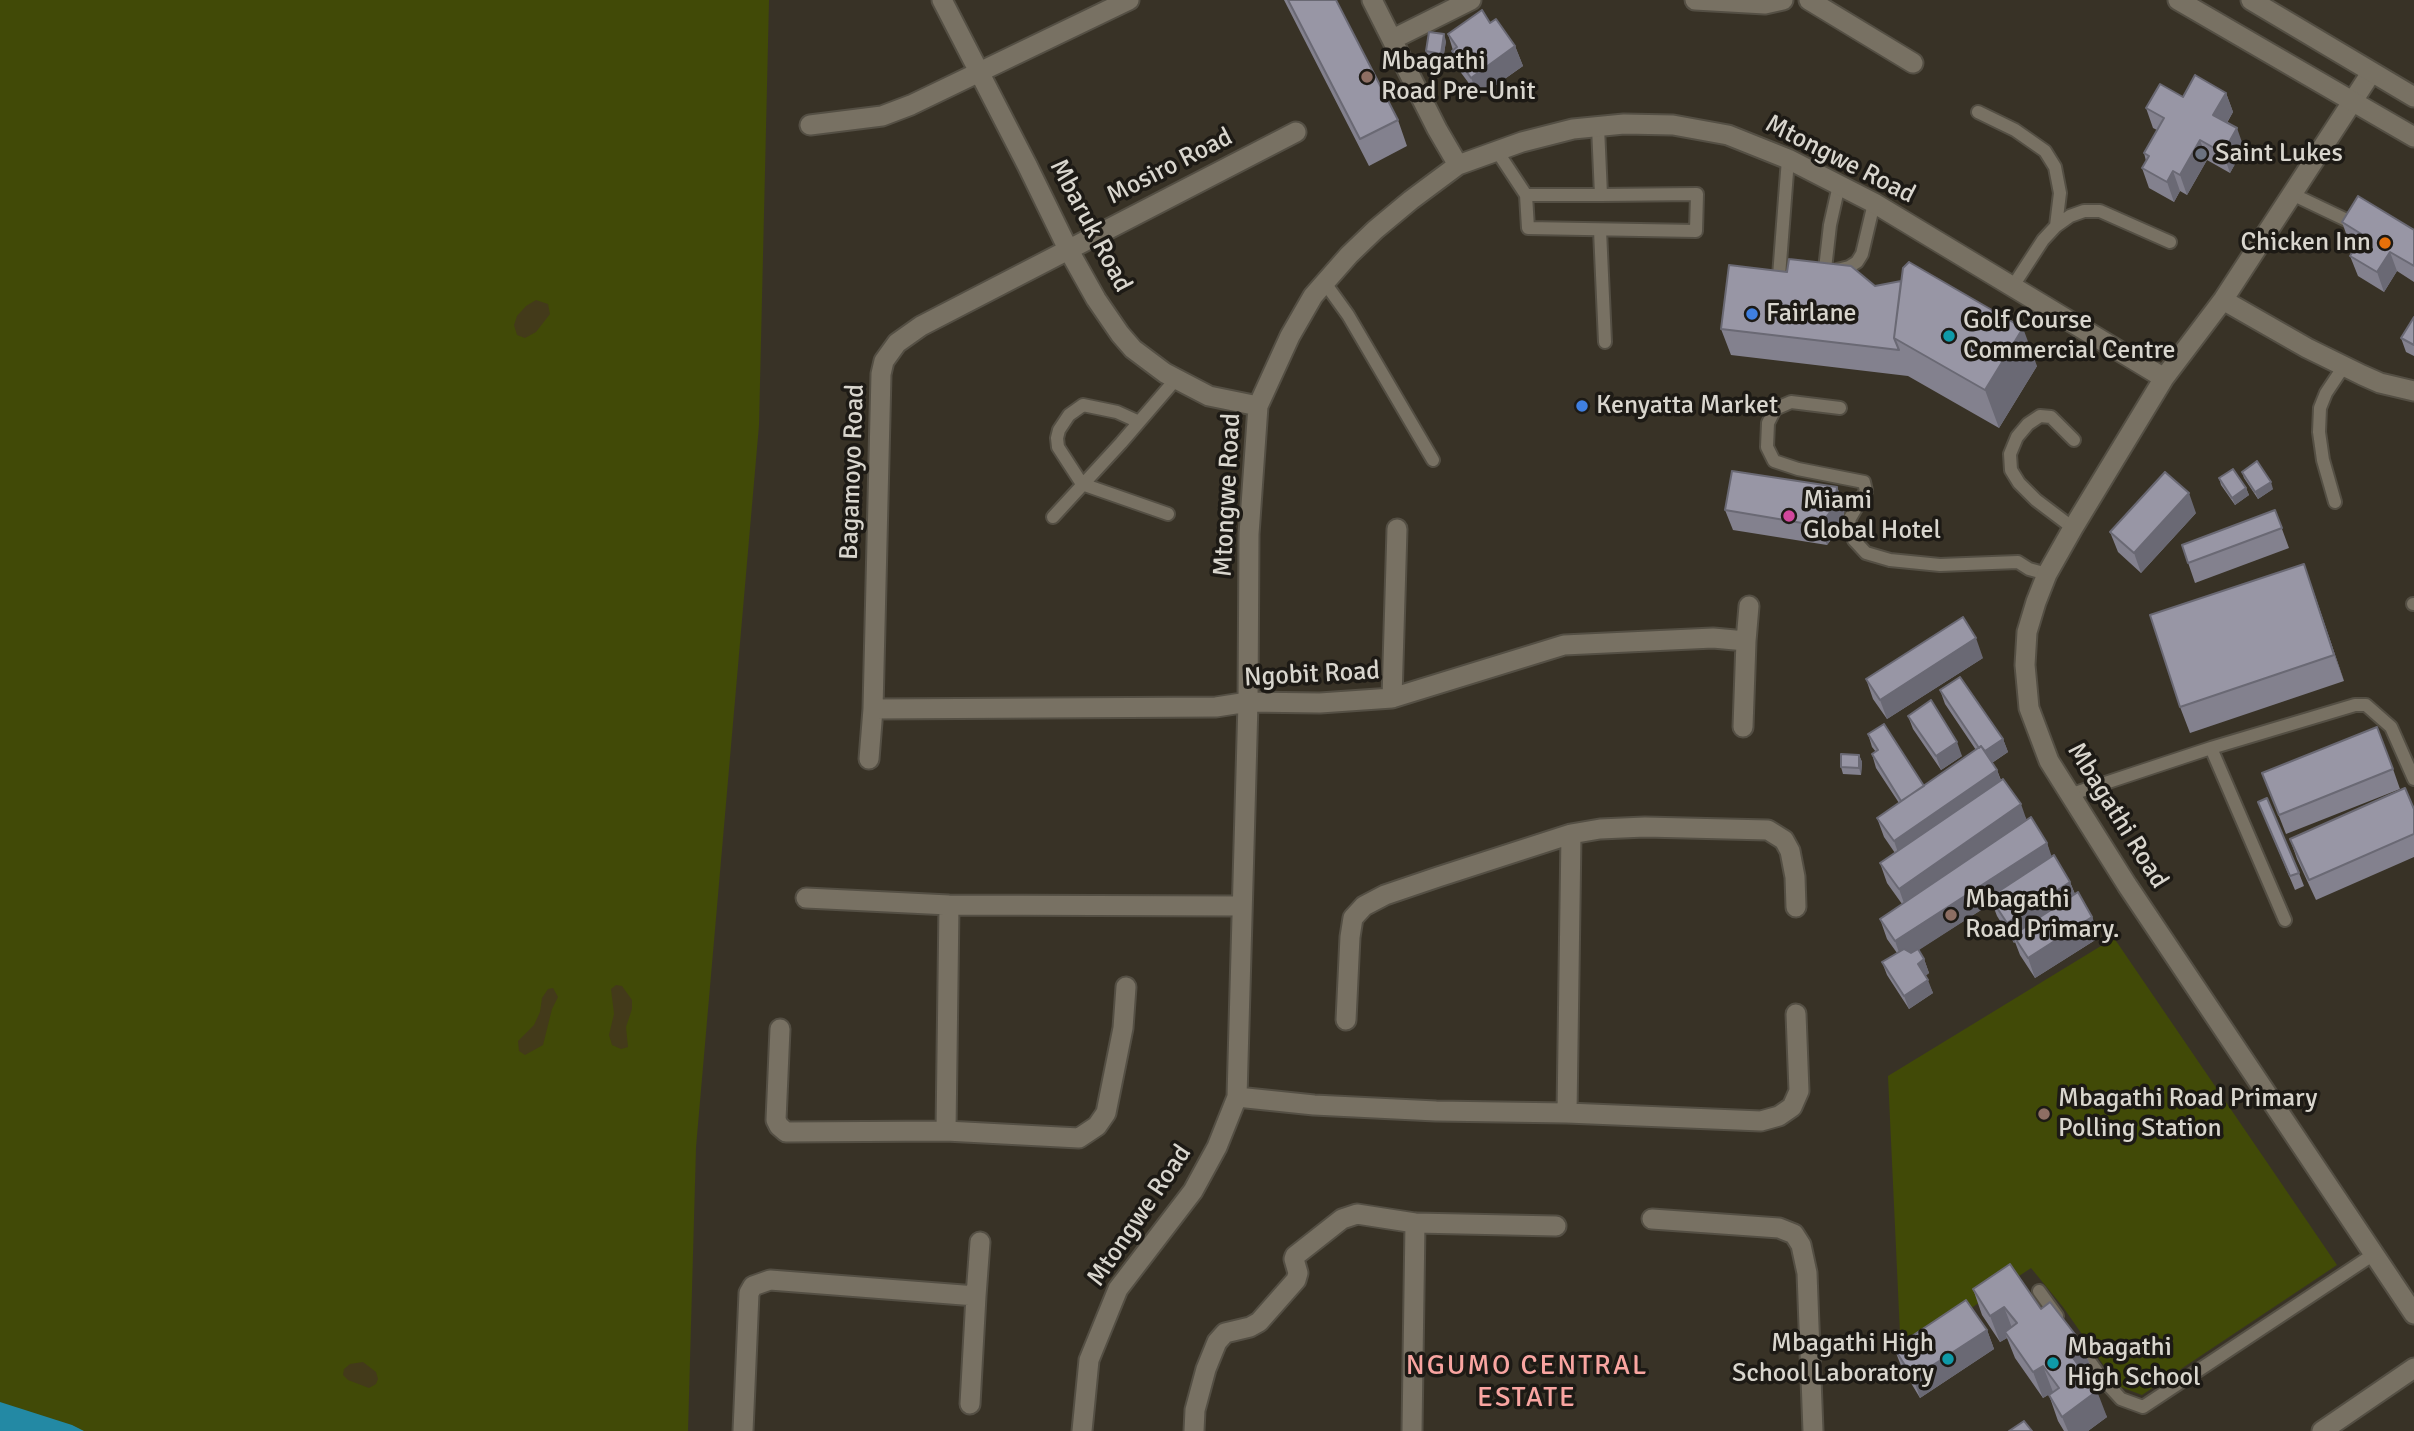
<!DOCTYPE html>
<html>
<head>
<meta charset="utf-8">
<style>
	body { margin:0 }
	canvas { display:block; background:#383226 }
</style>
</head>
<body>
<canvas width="2414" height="1431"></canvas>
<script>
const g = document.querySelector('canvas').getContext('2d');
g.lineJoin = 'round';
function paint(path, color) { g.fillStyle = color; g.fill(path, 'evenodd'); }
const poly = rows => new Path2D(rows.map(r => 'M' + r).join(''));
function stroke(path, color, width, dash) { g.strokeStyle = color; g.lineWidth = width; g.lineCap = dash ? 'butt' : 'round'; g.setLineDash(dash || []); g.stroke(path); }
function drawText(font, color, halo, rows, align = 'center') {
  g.font = font + ' Signika,sans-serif'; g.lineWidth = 7; g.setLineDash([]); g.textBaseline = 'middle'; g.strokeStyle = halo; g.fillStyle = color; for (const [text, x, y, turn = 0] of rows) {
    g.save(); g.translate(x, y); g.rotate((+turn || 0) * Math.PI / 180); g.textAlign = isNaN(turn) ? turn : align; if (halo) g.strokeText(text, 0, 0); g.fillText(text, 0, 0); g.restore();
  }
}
paint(poly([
	[0,0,769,0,759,425,696,1147,688,1431,0,1431],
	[2114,938,2337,1265,2142,1395,2118,1386,2063,1307,2031,1268,1901,1355,1888,1076]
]), '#414a07');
paint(poly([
	[536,300,548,304,550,314,536,332,525,338,517,335,514,325,517,316,526,306],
	[616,985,622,986,632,1000,632,1009,626,1027,628,1047,621,1049,612,1045,609,1035,614,1014,611,989],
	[553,988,558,997,552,1009,543,1045,525,1055,519,1051,518,1041,534,1025,540,1012,542,998,548,989],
	[363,1362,376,1372,378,1379,376,1384,369,1388,348,1380,343,1375,344,1369,350,1364]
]), '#433a1a');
paint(poly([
	[0,1402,72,1425,84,1431,0,1431]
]), '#2389a4');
const service = poly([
	[1978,112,2015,130,2045,151,2055,167,2060,193,2056,226],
	[1598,127,1601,195,1697,194,1696,231,1528,228,1526,195,1601,195],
	[1497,151,1526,195],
	[2292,194,2359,226],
	[1600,230,1605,342],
	[1825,269,1830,225,1839,185],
	[1837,270,1849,267,1857,262,1862,254,1874,203],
	[1779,276,1788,159],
	[1325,283,1348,315,1433,460],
	[2013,286,2043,240,2056,226,2070,216,2084,211,2100,211,2170,242],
	[1840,408,1791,402,1775,409,1768,423,1767,447,1774,461,1798,469,1864,482,1866,491,1849,520,1854,540,1866,553,1890,560,1940,565,2018,562,2029,569,2047,574],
	[1139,422,1117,412,1083,405,1069,415,1059,430,1057,438,1058,447,1082,484,1168,514],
	[2335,502,2323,460,2319,432,2320,408,2326,393,2344,366],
	[1053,517,1121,443,1176,379],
	[2073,528,2036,500,2019,483,2011,470,2010,454,2017,437,2028,424,2040,416,2051,417,2074,440],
	[2413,604,2414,604],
	[2211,748,2285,920],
	[2069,795,2211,748,2355,705,2366,705,2391,727,2414,779],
	[2039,1291,2057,1316],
	[2080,1348,2100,1376,2121,1399,2143,1407,2374,1254]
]);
const minor = poly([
	[942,0,1027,165,1068,249,1096,299,1120,334,1133,349,1165,373,1184,383,1209,396,1258,406],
	[1372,0,1437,129,1458,165],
	[1695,0,1765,4,1783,0],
	[1809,0,1913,63],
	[1393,39,1471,0],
	[2371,73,2223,300,2164,378,2073,528,2047,574,2036,602,2027,632,2025,665,2029,708,2049,761,2127,885,2414,1314],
	[810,125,882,116,911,105,1129,0],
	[2223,300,2307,348,2362,375,2380,383,2414,391],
	[1392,698,1397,529],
	[873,709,1216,707,1248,702,1320,703,1392,698,1564,645,1713,638,1746,641],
	[1743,727,1746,641,1749,606],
	[869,759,873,709,881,374,884,361,897,343,921,326,1296,132],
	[806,898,949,905,1241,906],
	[1346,1020,1350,937,1353,918,1364,906,1385,895,1438,877,1571,834,1600,829,1645,827,1768,830,1784,840,1790,851,1795,877,1796,907],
	[780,1029,776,1120,779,1126,786,1132,946,1131,1079,1138,1097,1126,1106,1113,1123,1028,1126,987],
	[1237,1097,1314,1105,1436,1111,1567,1113,1761,1121,1779,1116,1792,1107,1799,1091,1796,1014],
	[1567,1113,1571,834],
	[946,1131,949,905],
	[1652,1219,1779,1228,1794,1234,1801,1245,1807,1273,1813,1431],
	[976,1296,980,1242],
	[743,1431,749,1293,753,1286,770,1280,976,1296,970,1404],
	[1082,1431,1089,1360,1118,1289,1193,1191,1217,1147,1237,1097,1248,702,1249,534,1258,406,1290,336,1313,296,1349,255,1375,230,1411,200,1458,165,1522,142,1573,129,1624,124,1673,125,1728,135,1788,159,1874,203,2164,378],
	[1194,1431,1195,1410,1206,1369,1217,1342,1225,1333,1250,1327,1259,1322,1296,1280,1298,1273,1294,1259,1295,1256,1342,1219,1357,1214,1415,1223,1556,1226],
	[1412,1431,1415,1223],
	[2322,1431,2414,1368]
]);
const secondary = poly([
	[2178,0,2414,137],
	[2251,0,2414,97]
]);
stroke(service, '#544f44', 16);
stroke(minor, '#544f44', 23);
stroke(secondary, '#544f44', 23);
stroke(service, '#787163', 12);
stroke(minor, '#787163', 19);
stroke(secondary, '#787163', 19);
paint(poly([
	[1284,0,1336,0,1398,120,1407,146,1369,166],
	[1490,23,1515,46,1523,66,1479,97,1459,70,1448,34],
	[1446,41,1443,60,1428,58,1426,51],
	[2226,93,2233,112,2227,123,2244,148,2230,173,2207,160,2187,195,2180,191,2174,202,2149,188,2142,168,2146,161,2144,153,2157,130,2153,128,2146,108,2183,97],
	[2342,222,2414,230,2414,282,2397,271,2384,292,2358,276,2350,256,2356,246,2349,242],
	[1875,286,2037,366,1999,428,1908,376,1731,355,1721,329],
	[2414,317,2414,356,2406,352,2401,338],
	[2242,472,2273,489,2258,499,2244,478],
	[2219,478,2246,488,2249,495,2235,505,2221,485],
	[1837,487,1845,507,1842,525,1827,545,1733,530,1725,510],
	[2275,510,2289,548,2195,583,2182,545],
	[2196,513,2141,573,2118,552,2110,532],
	[2313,590,2344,681,2190,733,2180,707],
	[1983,658,1887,719,1873,699,1866,679],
	[1940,690,2003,739,2008,752,1992,763,1997,770,2001,780,2027,820,2047,843,2051,857,2070,882,2075,894,2092,917,2100,937,2035,978,2020,955,2015,942,2014,943,1997,916,1992,903,1918,950,1924,959,1929,973,1925,976,1933,993,1909,1009,1887,975,1882,962,1897,953,1887,939,1880,919,1902,904,1887,883,1880,863,1895,853,1884,837,1877,818,1899,803,1876,768,1872,754,1876,752,1872,747,1868,734,1924,786,1976,750,1945,704],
	[1908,716,1962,756,1941,770,1913,729],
	[1859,755,1862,762,1861,775,1843,774,1841,767],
	[2393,769,2400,789,2286,834,2262,773],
	[2258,802,2299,873,2304,886,2295,890],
	[2414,809,2414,857,2316,900,2297,859,2290,839],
	[1973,1289,2041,1309,2081,1342,2091,1368,2084,1373,2107,1417,2088,1431,2064,1431,2058,1421,2049,1395,2053,1392,2043,1398,2015,1358,2007,1338,2000,1342,1982,1315],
	[1987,1330,1994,1349,1920,1398,1902,1368,1894,1348]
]), '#83818e');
paint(poly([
	[1444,34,1446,41,1443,60,1441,54],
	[1515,46,1523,66,1479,97,1471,78],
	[2226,93,2233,112,2220,134,2213,115],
	[2237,128,2244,148,2230,173,2223,153],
	[2200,140,2207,160,2187,195,2180,175],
	[2173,171,2180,191,2174,202,2167,182],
	[2390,252,2397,271,2384,292,2377,272],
	[2023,328,2037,366,1999,428,1985,390],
	[2271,482,2273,489,2258,499,2255,492],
	[1837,487,1845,507,1842,525,1827,545,1820,526],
	[2246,488,2249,495,2235,505,2232,498],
	[2189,493,2196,513,2141,573,2134,553],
	[2304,564,2313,590,2344,681,2334,655],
	[1976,638,1983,658,1887,719,1880,700],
	[2003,739,2008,752,1987,766,1983,753],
	[1957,742,1962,756,1941,770,1936,756],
	[1859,755,1862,762,1861,775,1859,768],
	[1997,770,2004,790,1901,861,1894,841],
	[2021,804,2028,824,1906,909,1899,889],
	[2047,843,2054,863,1990,897,1992,903,1902,961,1895,941],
	[2070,882,2078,902,2013,935,2015,942,2014,943,2007,923],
	[2092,917,2100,937,2035,978,2028,958],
	[1924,959,1929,973,1923,978,1918,964],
	[1928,980,1933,993,1909,1009,1904,996],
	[2004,1307,2014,1333,2005,1332,2007,1338,2000,1342,1990,1316],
	[1987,1330,1994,1349,1920,1398,1913,1378],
	[2081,1342,2091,1368,2078,1377,2068,1351],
	[2043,1366,2053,1392,2043,1398,2033,1372],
	[2097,1391,2107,1417,2088,1431,2068,1431,2062,1417]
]), '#6a6974');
const building = poly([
	[1288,0,1336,0,1398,120,1360,139,1288,0],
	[1482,10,1490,23,1496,19,1515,46,1471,78,1452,51,1457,47,1448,34,1482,10],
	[1429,32,1444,34,1441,54,1426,51,1429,32],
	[2195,75,2226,93,2213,115,2237,128,2223,153,2200,140,2180,175,2173,171,2167,182,2142,168,2149,156,2144,153,2164,118,2146,108,2160,84,2183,97,2195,75],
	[2358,196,2414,230,2414,266,2390,252,2377,272,2350,256,2363,235,2342,222,2358,196],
	[1789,259,1851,266,1875,286,1901,281,1894,338,1899,350,1721,329,1729,265,1787,272,1789,259],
	[1909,262,2023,328,1985,390,1894,338,1903,268,1909,262],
	[2414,317,2414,345,2401,338,2414,317],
	[2257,461,2271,482,2255,492,2242,472,2257,461],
	[2233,469,2246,488,2232,498,2219,478,2233,469],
	[1732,471,1837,487,1835,505,1820,526,1725,510,1732,471],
	[2165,472,2189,493,2134,553,2110,532,2165,472],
	[2275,510,2282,528,2188,563,2182,545,2275,510],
	[2304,564,2334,655,2180,707,2150,615,2304,564],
	[1963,617,1976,638,1880,700,1866,679,1963,617],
	[1960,677,2003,739,1985,751,1981,746,1979,748,1940,690,1960,677],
	[1931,700,1957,742,1936,756,1908,716,1931,700],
	[1884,724,1924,786,1901,801,1872,754,1878,750,1868,734,1884,724],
	[2377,727,2393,769,2279,815,2262,773,2377,727],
	[1981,746,1997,770,1894,841,1877,818,1981,746],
	[1841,754,1859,755,1859,768,1841,767,1841,754],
	[2003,779,2021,804,1899,889,1880,863,2003,779],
	[2405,788,2414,809,2414,834,2309,880,2290,839,2405,788],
	[2267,798,2299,873,2290,876,2258,802,2267,798],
	[2031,817,2047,843,1895,941,1880,919,2031,817],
	[2054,855,2070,882,2007,923,1990,897,2054,855],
	[2078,892,2092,917,2028,958,2013,935,2078,892],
	[1904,949,1911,953,1918,949,1924,959,1918,964,1928,980,1904,996,1882,962,1904,949],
	[2010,1264,2041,1309,2050,1302,2081,1342,2068,1351,2097,1391,2062,1417,2049,1395,2059,1388,2043,1366,2033,1372,2005,1332,2017,1323,2004,1307,1990,1316,1973,1289,2010,1264],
	[1966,1300,1987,1330,1913,1378,1894,1348,1966,1300],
	[2024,1421,2032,1431,2009,1431,2024,1421]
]);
paint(building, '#9896a5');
stroke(building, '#6a6974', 2);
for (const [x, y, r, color] of [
	[1367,77,7,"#8d6e63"],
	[2201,154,7,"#6b7280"],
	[2385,243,7,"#e8710a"],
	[1752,314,7,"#3f7fe0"],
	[1949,336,7,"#0f9aa8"],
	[1582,406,7,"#3f7fe0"],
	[1789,516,7,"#d1479c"],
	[1951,915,7,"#8d6e63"],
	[2044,1114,7,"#8d6e63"],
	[1948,1359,7,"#0f9aa8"],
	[2053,1363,7,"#0f9aa8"]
]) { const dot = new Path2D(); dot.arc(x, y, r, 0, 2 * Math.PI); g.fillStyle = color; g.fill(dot); stroke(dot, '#1d1a15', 2.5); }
drawText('26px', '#d9d6ce', '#1d1a15', [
	["Mbagathi",1381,62],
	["Road Pre-Unit",1381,92],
	["Saint Lukes",2215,154],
	["Chicken Inn",2371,243,"right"],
	["Fairlane",1766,314],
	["Golf Course",1963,321],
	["Commercial Centre",1963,351],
	["Kenyatta Market",1596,406],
	["Miami",1803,501],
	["Global Hotel",1803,531],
	["Mbagathi",1965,900],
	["Road Primary.",1965,930],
	["Mbagathi Road Primary",2058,1099],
	["Polling Station",2058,1129],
	["Mbagathi High",1934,1344,"right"],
	["School Laboratory",1934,1374,"right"],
	["Mbagathi",2067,1348],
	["High School",2067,1378]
], 'left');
drawText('26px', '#d9d6ce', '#1d1a15', [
	["Mtongwe Road",1840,160,27],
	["Mosiro Road",1170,167,-27],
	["Mbaruk Road",1090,226,62],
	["Bagamoyo Road",853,472,-88],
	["Mtongwe Road",1228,495,-87],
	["Ngobit Road",1312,675,-3],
	["Mbagathi Road",2117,816,58],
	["Mtongwe Road",1140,1216,-56]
]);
g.letterSpacing = '2px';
drawText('28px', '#f9a5a1', '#1d1a15', [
	["NGUMO CENTRAL",1527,1367],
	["ESTATE",1527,1399]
]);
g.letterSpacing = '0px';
</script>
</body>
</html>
